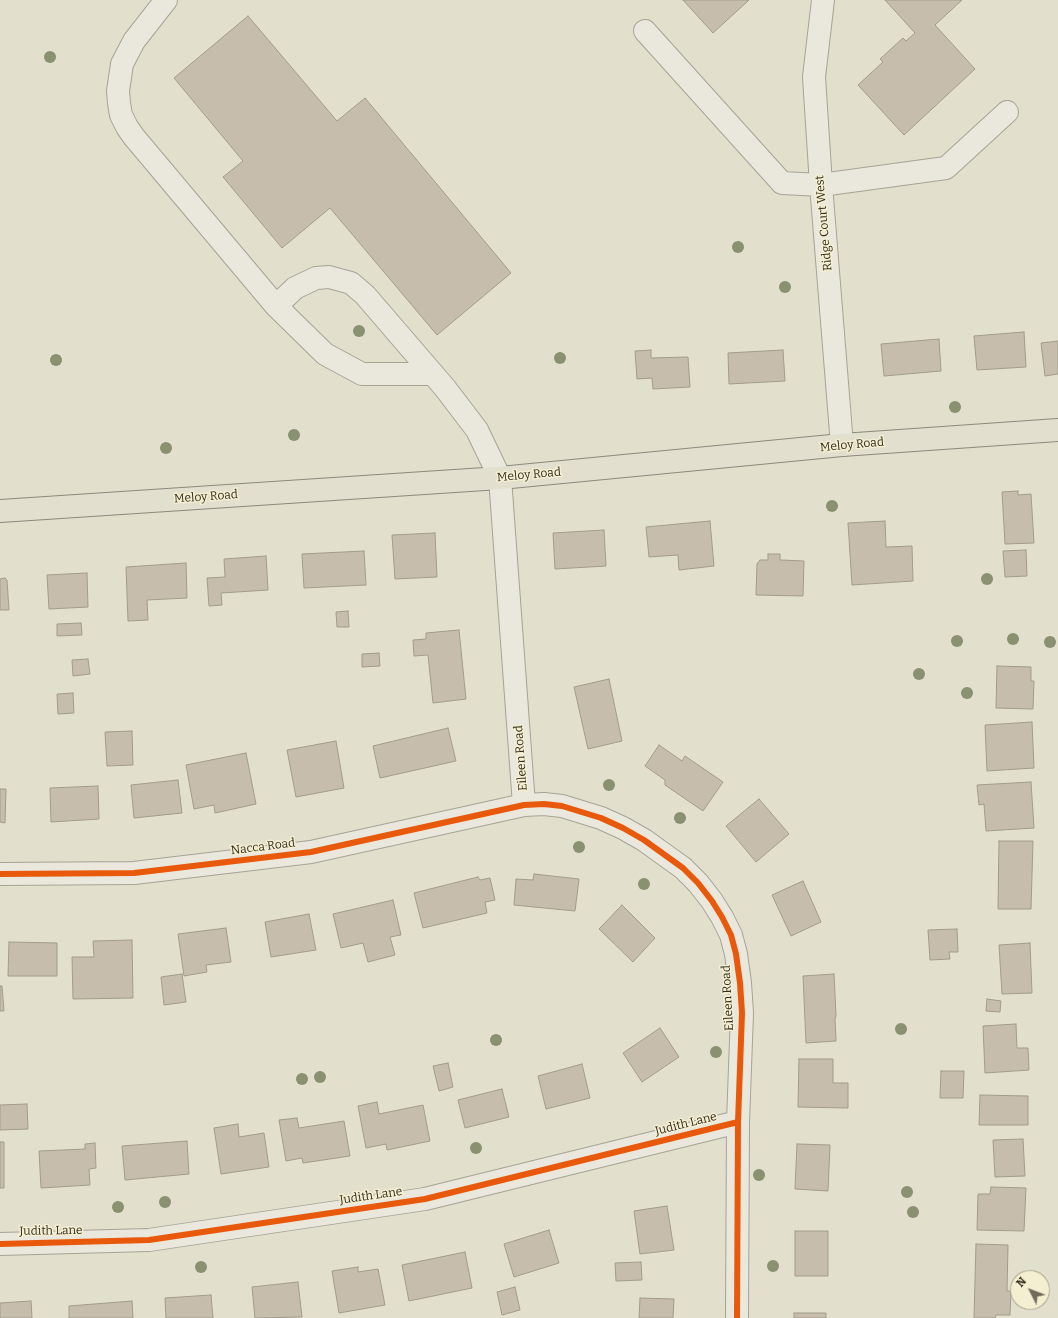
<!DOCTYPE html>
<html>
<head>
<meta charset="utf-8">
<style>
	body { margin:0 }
	#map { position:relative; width:1058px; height:1318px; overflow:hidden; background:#e2dfcc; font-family:Bitter,serif }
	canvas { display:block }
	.north { position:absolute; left:1010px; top:1270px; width:40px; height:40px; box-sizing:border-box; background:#f4efd1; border:1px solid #a8a189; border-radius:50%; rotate:312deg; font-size:11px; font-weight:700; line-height:16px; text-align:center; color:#362c1e }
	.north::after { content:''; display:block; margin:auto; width:14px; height:18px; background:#726b5b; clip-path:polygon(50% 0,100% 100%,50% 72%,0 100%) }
</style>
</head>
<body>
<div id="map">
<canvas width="1058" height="1318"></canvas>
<div class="north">N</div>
</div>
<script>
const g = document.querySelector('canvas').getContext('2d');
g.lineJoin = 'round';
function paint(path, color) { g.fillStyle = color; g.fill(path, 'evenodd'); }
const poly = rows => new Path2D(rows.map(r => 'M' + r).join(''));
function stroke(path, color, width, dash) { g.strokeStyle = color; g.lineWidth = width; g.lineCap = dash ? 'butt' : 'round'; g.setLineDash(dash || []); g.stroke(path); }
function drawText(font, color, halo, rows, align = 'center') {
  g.font = font + ' Bitter,serif'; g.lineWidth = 3; g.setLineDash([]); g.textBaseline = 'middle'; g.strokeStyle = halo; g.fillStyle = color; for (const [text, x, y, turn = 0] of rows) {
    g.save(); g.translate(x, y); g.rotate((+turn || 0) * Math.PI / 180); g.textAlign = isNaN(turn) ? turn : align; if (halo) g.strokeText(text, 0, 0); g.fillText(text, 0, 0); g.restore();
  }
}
const building = poly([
	[683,0,749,0,713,33,683,0],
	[885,0,962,0,935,25,975,69,904,135,858,85,883,62,880,59,903,38,906,41,915,33,885,0],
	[248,16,337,121,365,98,511,273,437,335,330,208,282,248,223,177,243,161,174,78,248,16],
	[1024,332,1026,367,977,370,974,336,1024,332],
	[939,339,941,371,884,376,881,344,939,339],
	[1058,341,1058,374,1045,376,1041,343,1058,341],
	[651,350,651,358,688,357,690,387,653,389,652,378,637,379,635,351,651,350],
	[783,350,785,381,729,384,728,353,783,350],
	[1018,491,1018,495,1031,494,1034,543,1005,544,1002,492,1018,491],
	[710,521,714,566,679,570,678,555,649,557,646,527,710,521],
	[885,521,886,547,912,546,913,581,852,585,848,523,885,521],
	[604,530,606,566,555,569,553,533,604,530],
	[435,533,437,577,395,579,392,535,435,533],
	[1026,550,1027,576,1005,577,1003,551,1026,550],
	[364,551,366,585,304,588,302,554,364,551],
	[768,554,780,554,780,560,804,561,803,596,756,595,757,564,760,560,768,560,768,554],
	[266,556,268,590,221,593,222,605,209,606,207,578,225,577,224,559,266,556],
	[186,563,187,598,147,600,148,620,128,621,126,567,186,563],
	[87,573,88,607,49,609,47,575,87,573],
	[5,578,7,580,9,610,0,610,0,579,5,578],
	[348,611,349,627,337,627,336,612,348,611],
	[81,623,82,635,57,636,57,624,81,623],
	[459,630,466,699,433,703,428,655,414,656,413,640,426,639,426,633,459,630],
	[379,653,380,666,362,667,362,654,379,653],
	[88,659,90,674,73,676,72,660,88,659],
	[997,666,1031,667,1031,681,1034,681,1033,709,996,708,997,666],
	[609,679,622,741,588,749,574,687,609,679],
	[73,693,74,713,58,714,57,694,73,693],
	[1032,722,1034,768,987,771,985,725,1032,722],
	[448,728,456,761,380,778,373,746,448,728],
	[132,731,133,765,107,766,105,732,132,731],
	[336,741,344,788,296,797,287,750,336,741],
	[659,745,682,761,685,756,723,782,703,811,665,785,665,780,645,766,659,745],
	[246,753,256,804,215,813,214,805,194,809,186,765,246,753],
	[178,780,182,813,134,818,131,785,178,780],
	[1031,782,1034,828,986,831,984,804,979,805,977,785,1031,782],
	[98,786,99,819,51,822,50,788,98,786],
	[0,789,6,789,5,823,0,822,0,789],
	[759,799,789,834,756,862,726,826,759,799],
	[999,841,1033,841,1031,909,998,909,999,841],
	[534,874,579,879,575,911,514,905,516,879,533,880,534,874],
	[478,877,480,880,490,878,495,900,485,902,487,913,423,928,414,893,478,877],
	[803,881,821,922,791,936,772,895,803,881],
	[393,900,401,935,390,937,395,955,368,962,363,943,341,948,333,914,393,900],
	[622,905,655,938,633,962,599,929,622,905],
	[309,914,316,950,271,957,265,922,309,914],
	[226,928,231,962,206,965,207,972,184,976,178,934,226,928],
	[957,929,958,952,949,952,950,959,930,960,928,930,957,929],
	[132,940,133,998,73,999,72,957,94,957,93,941,132,940],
	[9,942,57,943,57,976,8,976,9,942],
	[1030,943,1032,993,1002,994,999,945,1030,943],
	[182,974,186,1002,164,1005,161,977,182,974],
	[834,974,836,1016,835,1019,836,1041,806,1043,803,976,834,974],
	[0,986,2,986,4,1011,0,1011,0,986],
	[987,999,1001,1001,1000,1012,986,1011,987,999],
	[1016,1024,1017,1048,1028,1048,1029,1070,985,1073,983,1026,1016,1024],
	[660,1028,679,1057,642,1082,623,1053,660,1028],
	[799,1059,833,1059,833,1083,848,1083,848,1108,798,1107,799,1059],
	[448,1063,453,1087,439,1091,433,1066,448,1063],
	[582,1064,590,1098,546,1109,538,1076,582,1064],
	[941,1071,964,1071,963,1098,940,1098,941,1071],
	[502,1089,509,1117,465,1128,458,1100,502,1089],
	[980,1095,1028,1096,1028,1125,979,1125,980,1095],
	[377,1102,379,1114,423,1105,430,1141,387,1150,386,1144,366,1148,358,1106,377,1102],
	[27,1104,28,1129,0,1130,0,1105,27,1104],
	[297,1118,299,1128,344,1121,350,1156,303,1163,302,1158,286,1161,279,1120,297,1118],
	[238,1124,239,1137,264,1133,269,1167,221,1174,214,1128,238,1124],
	[1023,1139,1025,1176,995,1177,993,1140,1023,1139],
	[187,1141,189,1174,125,1180,122,1146,187,1141],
	[0,1142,4,1142,4,1188,0,1188,0,1142],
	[95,1143,96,1168,89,1169,90,1185,41,1188,39,1151,85,1149,85,1144,95,1143],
	[797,1144,830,1145,828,1191,795,1189,797,1144],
	[991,1187,1026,1188,1024,1231,977,1230,978,1194,990,1194,991,1187],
	[667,1206,674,1250,640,1254,634,1211,667,1206],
	[549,1230,559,1263,514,1277,504,1244,549,1230],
	[795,1231,828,1231,828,1276,795,1276,795,1231],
	[976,1244,1008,1245,1007,1291,1011,1291,1010,1315,996,1315,995,1318,974,1318,976,1244],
	[465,1252,472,1288,409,1301,402,1265,465,1252],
	[641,1262,642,1280,616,1281,615,1263,641,1262],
	[358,1267,358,1272,378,1269,385,1305,339,1313,332,1271,358,1267],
	[298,1282,302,1317,255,1318,252,1287,298,1282],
	[515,1287,520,1310,502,1315,497,1292,515,1287],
	[211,1295,213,1318,166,1318,165,1298,211,1295],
	[640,1298,674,1299,673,1318,639,1318,640,1298],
	[31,1301,32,1318,0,1318,0,1303,31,1301],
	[132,1301,133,1318,69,1318,69,1306,132,1301],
	[794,1313,826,1313,826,1318,794,1318,794,1313]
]);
paint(building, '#c6bdad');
stroke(building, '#a29b8c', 1);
const minor = poly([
	[166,0,134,41,122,64,118,91,119,103,121,115,127,127,134,137,276,306,325,354,362,374,433,374],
	[823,0,814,77,821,185,842,445],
	[645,31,782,183,821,185,946,168,1007,112],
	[276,306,295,288,316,278,329,277,351,283,365,295,445,388,477,430,500,478,524,805],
	[0,874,134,873,311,852,524,805,544,804,562,806,601,818,623,828,644,840,683,868,698,883,712,901,722,917,731,935,736,954,740,983,742,1013,738,1122,737,1318],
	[0,1244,149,1240,425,1199,738,1122]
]);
const major = poly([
	[0,511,500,478,842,445,1058,430]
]);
stroke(minor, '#a7a395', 24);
stroke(major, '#8d897c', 24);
stroke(minor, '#eae8dd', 22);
stroke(major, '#e2dfcf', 22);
stroke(poly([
	[0,874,134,873,311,852,524,805,544,804,562,806,601,818,623,828,644,840,683,868,698,883,712,901,722,917,731,935,736,954,740,983,742,1013,738,1122,737,1318],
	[0,1244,149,1240,425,1199,738,1122]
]), '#e8590c', 6);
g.fillStyle = '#899170';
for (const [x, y] of [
	[50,57],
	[738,247],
	[785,287],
	[359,331],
	[560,358],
	[56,360],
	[955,407],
	[294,435],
	[166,448],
	[832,506],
	[987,579],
	[1013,639],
	[957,641],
	[1050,642],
	[919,674],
	[967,693],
	[609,785],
	[680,818],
	[579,847],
	[644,884],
	[901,1029],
	[496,1040],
	[716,1052],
	[320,1077],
	[302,1079],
	[476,1148],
	[759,1175],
	[907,1192],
	[165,1202],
	[118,1207],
	[913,1212],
	[773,1266],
	[201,1267]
]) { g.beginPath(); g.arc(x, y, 6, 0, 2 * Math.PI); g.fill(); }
drawText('12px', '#362c1e', '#f4efd1', [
	["Ridge Court West",824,223,-95],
	["Meloy Road",852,445,-5],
	["Meloy Road",529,475,-5],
	["Meloy Road",206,497,-4],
	["Eileen Road",521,758,-94],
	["Nacca Road",263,847,-7],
	["Eileen Road",728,998,-93],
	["Judith Lane",686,1124,-14],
	["Judith Lane",371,1196,-8],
	["Judith Lane",51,1231,-1]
]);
</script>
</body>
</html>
